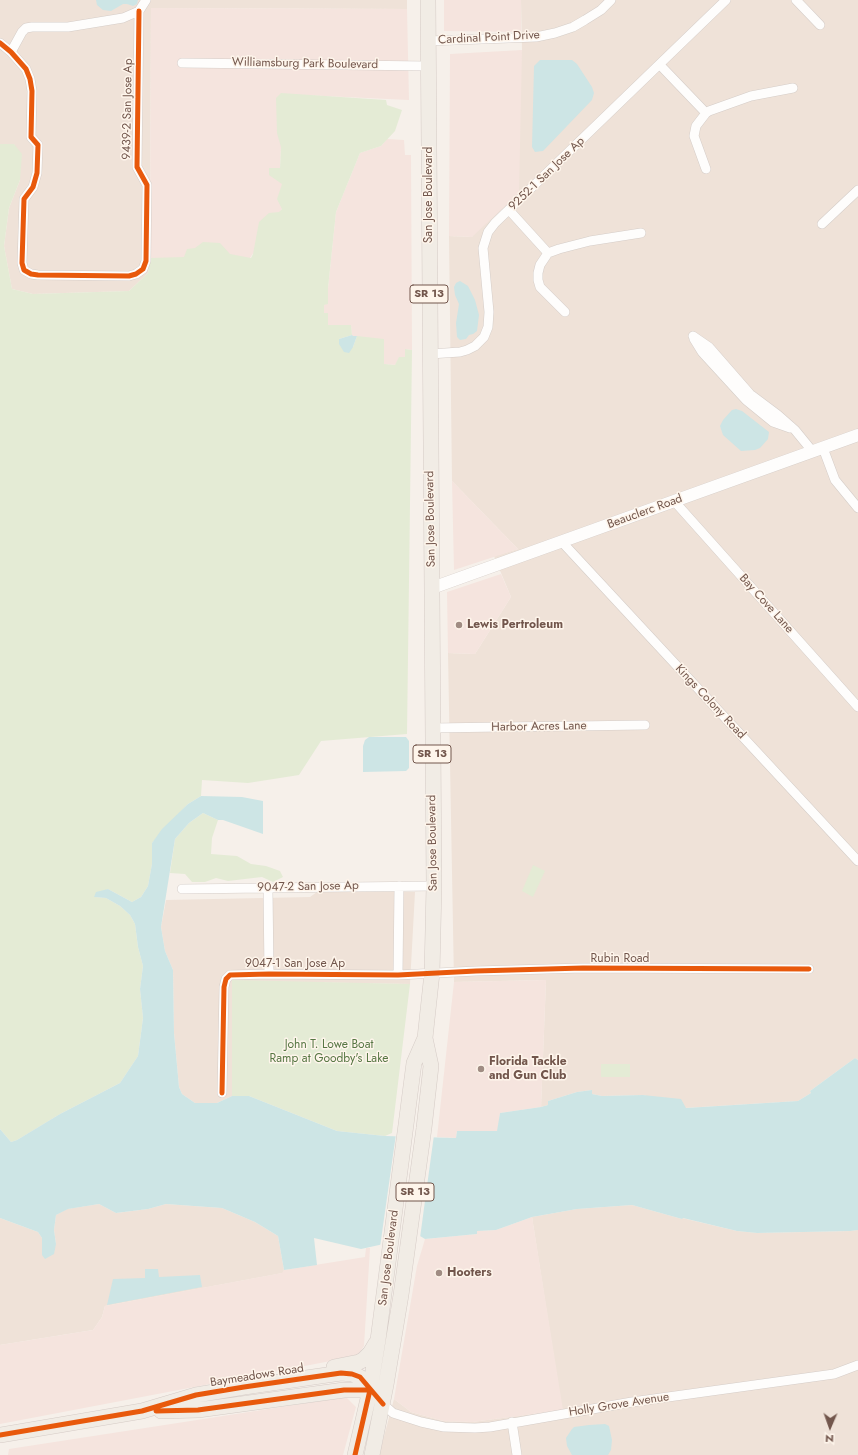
<!DOCTYPE html>
<html>
<head>
<meta charset="utf-8">
<style>
	body { margin:0 }
	#map { position:relative; width:858px; height:1455px; overflow:hidden; background:#f6f0ea; font-family:Jost,sans-serif }
	canvas { display:block }
	.north { position:absolute; left:810px; top:1407px; width:40px; height:40px; -webkit-text-stroke:3px #fef5eb; paint-order:stroke; rotate:182deg; font-size:11px; font-weight:700; line-height:16px; text-align:center; color:#72564c }
	.north::after { content:''; display:block; margin:auto; width:14px; height:18px; background:#72564c; clip-path:polygon(50% 0,100% 100%,50% 72%,0 100%) }
</style>
</head>
<body>
<div id="map">
<canvas width="858" height="1455"></canvas>
<div class="north">N</div>
</div>
<script>
const g = document.querySelector('canvas').getContext('2d');
g.lineJoin = 'round';
function paint(path, color) { g.fillStyle = color; g.fill(path, 'evenodd'); }
const poly = rows => new Path2D(rows.map(r => 'M' + r).join(''));
function stroke(path, color, width, dash) { g.strokeStyle = color; g.lineWidth = width; g.lineCap = dash ? 'butt' : 'round'; g.setLineDash(dash || []); g.stroke(path); }
function drawText(font, color, halo, rows, align = 'center') {
  g.font = font + ' Jost,sans-serif'; g.lineWidth = 3; g.setLineDash([]); g.textBaseline = 'middle'; g.strokeStyle = halo; g.fillStyle = color; for (const [text, x, y, turn = 0] of rows) {
    g.save(); g.translate(x, y); g.rotate((+turn || 0) * Math.PI / 180); g.textAlign = isNaN(turn) ? turn : align; if (halo) g.strokeText(text, 0, 0); g.fillText(text, 0, 0); g.restore();
  }
}
paint(poly([
	[0,0,407,0,407,9,151,8,150,258,148,273,129,291,33,294,12,289,4,246,9,208,20,180,14,144,0,144],
	[521,0,858,0,858,1060,855,1058,810,1091,811,1093,798,1101,685,1108,643,1095,602,1096,592,1094,592,1090,577,1092,548,1101,548,1105,541,1107,546,980,454,982,448,653,475,654,511,597,494,556,518,549,452,481,449,236,472,237,522,50],
	[317,892,415,892,410,984,232,981,232,1096,217,1103,195,1103,182,1094,179,1087,174,1033,173,970,165,951,161,927,166,900,310,897],
	[99,1204,116,1213,148,1209,166,1204,222,1208,255,1222,278,1236,284,1270,283,1273,105,1306,102,1317,93,1330,0,1345,0,1218,38,1232,42,1238,42,1255,56,1244,54,1230,56,1215,67,1209],
	[632,1205,682,1219,682,1218,737,1231,757,1233,850,1231,858,1230,858,1455,379,1455,394,1399,411,1412,444,1421,472,1422,562,1410,532,1217,577,1209]
]), '#efe2d8');
paint(poly([
	[444,0,521,0,521,32,444,31],
	[151,8,407,9,409,100,281,94,281,147,280,168,282,184,282,209,250,258,150,258],
	[522,50,519,193,472,237,449,236,450,54],
	[387,139,404,140,405,155,411,155,412,350,406,349,406,357,395,365,383,364,357,336,352,336,351,325,328,326,328,313,324,313,324,305,328,303,328,288,336,212,360,153,381,146],
	[452,481,518,549,454,570],
	[501,574,511,597,475,654,448,653,447,592],
	[546,980,541,1107,500,1113,498,1131,457,1131,456,1138,437,1137,454,982],
	[532,1217,563,1410,472,1422,444,1421,411,1412,394,1399,417,1266,425,1239,477,1234,477,1231,496,1230],
	[366,1248,370,1248,364,1346,357,1356,0,1424,0,1345,93,1330,102,1317,105,1306,282,1273,284,1270,365,1257],
	[346,1397,356,1407,343,1455,8,1455,9,1449]
]), '#f5e4de');
paint(poly([
	[281,93,386,100,387,105,402,110,395,131,381,146,360,153,336,212,328,288,328,304,324,305,324,313,328,313,328,325,351,325,352,335,339,339,353,347,357,336,384,339,384,364,395,365,399,357,405,357,405,349,412,350,407,734,321,741,299,775,248,783,202,780,201,796,188,804,152,843,152,864,148,886,141,897,132,902,108,889,95,897,106,898,120,906,130,915,135,924,138,947,143,966,140,989,143,1018,138,1056,120,1083,60,1114,42,1125,17,1140,11,1142,0,1129,0,144,14,144,22,154,20,180,9,208,4,246,12,289,33,294,129,291,148,273,150,258,184,257,187,249,195,248,203,242,220,243,230,254,251,258,253,254,259,222,269,213,279,212,282,209,277,199,282,184,269,175,269,168,280,168,281,147,277,133,276,98],
	[203,813,218,820,212,838,211,854,237,856,251,864,266,866,280,871,283,877,273,882,262,877,228,881,216,878,205,882,192,882,185,874,170,873,175,839,189,823],
	[533,865,545,871,533,897,522,891],
	[232,980,410,984,392,1133,385,1136,337,1131,249,1096,232,1096],
	[601,1064,630,1064,630,1077,601,1077]
]), '#e4ebd5');
paint(poly([
	[96,0,138,0,137,4,133,6,127,4,123,4,111,11,103,10,97,5],
	[540,60,572,60,577,64,592,87,594,93,592,100,543,151,535,152,532,147,534,66],
	[460,281,468,286,475,300,479,315,477,331,473,334,469,335,466,339,460,340,457,337,456,323,459,304,455,295,454,287,456,283],
	[352,335,353,336,357,336,353,347,349,353,344,352,339,344,339,339],
	[736,409,742,411,769,432,768,439,760,448,755,450,741,451,723,435,720,426,723,420,732,410],
	[369,737,406,737,409,741,409,768,406,771,363,772,363,746,365,740],
	[201,796,242,797,263,801,263,834,223,820,218,820,203,813,189,823,175,839,161,927,165,951,173,970,174,1033,179,1087,182,1094,195,1103,217,1103,232,1096,249,1096,337,1131,385,1136,456,1138,457,1131,497,1131,500,1113,541,1107,548,1105,548,1101,577,1092,592,1090,592,1094,602,1096,643,1095,681,1099,686,1108,798,1101,811,1093,810,1091,855,1058,858,1060,858,1230,850,1231,757,1233,737,1231,683,1218,682,1219,632,1205,577,1209,532,1217,496,1230,477,1231,477,1234,425,1239,420,1236,361,1249,314,1238,317,1265,284,1270,278,1236,255,1222,222,1208,166,1204,148,1209,116,1213,99,1204,68,1209,56,1215,54,1230,56,1244,54,1254,45,1259,42,1255,42,1238,38,1232,0,1218,0,1129,11,1142,17,1140,60,1114,120,1083,138,1056,143,1018,140,989,143,966,138,947,135,924,130,915,120,906,106,898,94,897,96,892,108,889,132,902,141,897,148,886,152,864,152,843,162,829,188,804],
	[145,1269,158,1269,159,1277,200,1275,202,1287,107,1305,113,1279,145,1278],
	[605,1424,609,1426,612,1440,611,1450,608,1455,572,1455,567,1446,566,1438,572,1429,574,1427,589,1425]
]), '#cde5e5');
paint(poly([
	[396,1134,434,1135,427,1186,420,1238,380,1247]
]), '#f6f0ea');
const minor = poly([
	[796,0,820,25],
	[428,41,536,37,555,33,573,27,585,20,601,10,611,0],
	[0,43,11,52,26,69,30,79,32,91,31,137,38,145,37,173,33,187,24,199,22,263,24,270,31,274,38,275,129,276,136,274,143,269,146,261,147,185,137,167,139,11],
	[11,52,22,32,26,28,32,27,68,27,123,18,139,11,146,0],
	[182,63,428,66],
	[660,65,706,113],
	[706,169,694,136,696,126,706,113,709,111,751,96,793,88],
	[509,210,548,253],
	[822,224,858,190],
	[565,312,540,287,538,280,538,273,540,265,548,253,559,249,590,241,641,233],
	[693,336,709,347,750,394,778,415,795,430,813,452],
	[694,339,702,352,746,400,773,422,790,428],
	[430,354,460,352,467,350,475,346,484,337,488,327,489,312,483,248,488,232,495,223,726,0],
	[823,448,835,480,858,508],
	[675,502,858,707],
	[562,542,858,861],
	[432,728,645,725],
	[268,888,269,974],
	[182,889,434,886],
	[398,975,399,886],
	[222,1093,224,987,226,979,230,975,269,974,398,975,476,971,583,968,809,969],
	[383,1404,393,1413,421,1422,444,1427,475,1428,490,1427,632,1402,834,1374,858,1365],
	[512,1422,517,1455]
]);
const tertiary = poly([
	[432,588,858,435]
]);
const primary = poly([
	[334,1367,359,1362,363,1360,370,1353,376,1343],
	[161,1411,198,1410,344,1390,370,1390,378,1388],
	[0,1435,142,1411,196,1395,244,1387,341,1373,352,1374,360,1377,374,1395],
	[355,1455,370,1390,378,1340,414,1063,425,1038],
	[372,1455,386,1385,401,1295,424,1128,431,1066,425,1038,432,973,434,886,428,0]
]);
stroke(minor, '#d5cdc8', 10);
stroke(tertiary, '#d5cdc8', 13);
stroke(primary, '#d5cbc6', 16);
stroke(minor, '#fefdfc', 9);
stroke(tertiary, '#fefdfc', 12);
stroke(primary, '#f1ece5', 15);
stroke(poly([
	[0,43,11,52,26,69,30,79,32,91,31,137,38,145,37,173,33,187,24,199,22,263,24,270,31,274,38,275,129,276,136,274,143,269,146,261,147,185,137,167,139,11],
	[222,1093,224,987,226,979,230,975,269,974,398,975,476,971,583,968,809,969],
	[156,1411,198,1410,344,1390,370,1390],
	[0,1435,142,1411,196,1395,244,1387,341,1373,352,1374,360,1377,383,1404],
	[355,1455,370,1390]
]), '#e8590c', 5);
for (const [x, y, r, color] of [
	[459,625,4,"#a08c83"],
	[481,1069,4,"#a08c83"],
	[439,1273,4,"#a08c83"]
]) { const dot = new Path2D(); dot.arc(x, y, r, 0, 2 * Math.PI); g.fillStyle = color; g.fill(dot); stroke(dot, '#fef5eb', 1.5); }
for (const [x, y, w] of [
	[429,294,38],
	[432,754,38],
	[415,1192,38]
]) { const box = new Path2D(); box.roundRect(x - w / 2, y - 9, w, 18, 3); g.fillStyle = '#fef5eb'; g.fill(box); stroke(box, '#72564c', 1); }
drawText('bold 11px', '#72564c', null, [
	["SR 13",429,294],
	["SR 13",432,754],
	["SR 13",415,1192]
]);
drawText('12px', '#72564c', '#fef5eb', [
	["Cardinal Point Drive",489,38,-3],
	["Williamsburg Park Boulevard",305,64,1],
	["9439-2 San Jose Ap",128,109,-89],
	["9252-1 San Jose Ap",547,174,-44],
	["San Jose Boulevard",429,195,-90],
	["Beauclerc Road",645,512,-20],
	["San Jose Boulevard",431,519,-91],
	["Bay Cove Lane",766,604,48],
	["Kings Colony Road",710,702,47],
	["Harbor Acres Lane",539,727,-1],
	["San Jose Boulevard",433,843,-91],
	["9047-2 San Jose Ap",308,887,-1],
	["Rubin Road",620,959],
	["9047-1 San Jose Ap",295,964],
	["San Jose Boulevard",389,1258,-83],
	["Baymeadows Road",257,1376,-9],
	["Holly Grove Avenue",619,1405,-9]
]);
drawText('bold 12px', '#72564c', '#fef5eb', [
	["Lewis Pertroleum",467,625],
	["Florida Tackle",489,1062],
	["and Gun Club",489,1076],
	["Hooters",447,1273]
], 'left');
drawText('12px', '#577744', '#fef5eb', [
	["John T. Lowe Boat",329,1045],
	["Ramp at Goodby's Lake",329,1059]
]);
</script>
</body>
</html>
